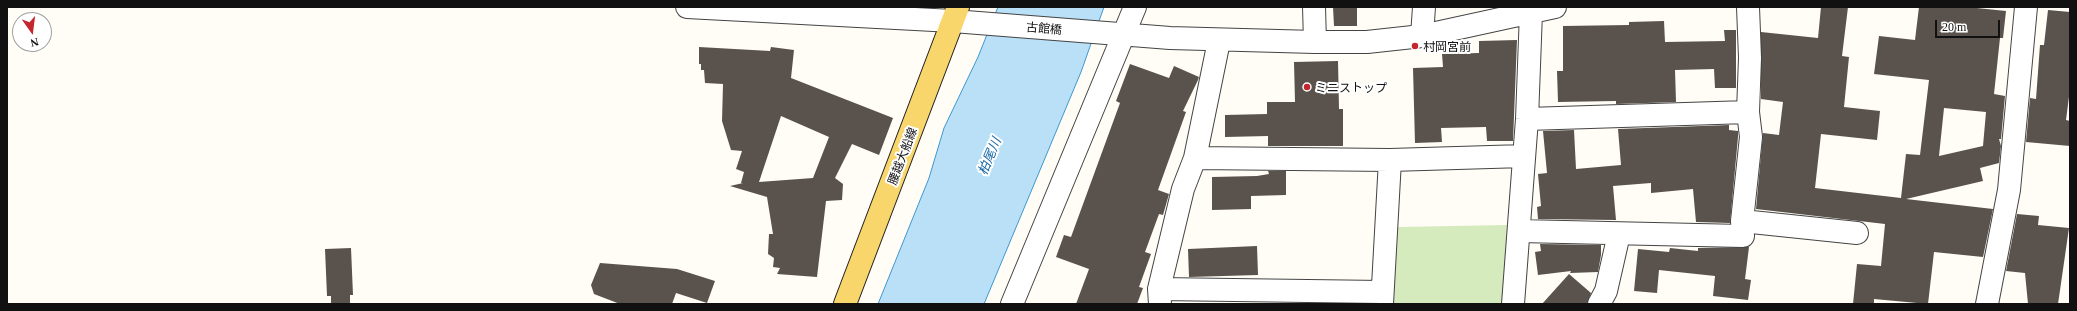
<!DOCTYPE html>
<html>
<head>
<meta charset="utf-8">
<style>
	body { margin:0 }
	#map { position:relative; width:2077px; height:311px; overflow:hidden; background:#fffdf5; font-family:Georgia,serif }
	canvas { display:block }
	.frame { position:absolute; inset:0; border:8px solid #111; pointer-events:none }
	.north { position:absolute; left:12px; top:12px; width:40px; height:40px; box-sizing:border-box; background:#fff; border:1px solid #a0a0a0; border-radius:50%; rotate:166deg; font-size:11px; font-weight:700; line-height:16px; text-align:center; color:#111 }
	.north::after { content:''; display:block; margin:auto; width:14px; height:18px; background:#c4262e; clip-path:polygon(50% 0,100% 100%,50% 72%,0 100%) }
	.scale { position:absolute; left:1935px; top:20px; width:65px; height:18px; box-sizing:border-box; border:2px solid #111; border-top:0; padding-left:5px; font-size:12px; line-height:14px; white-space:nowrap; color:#111; -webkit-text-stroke:3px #fff; paint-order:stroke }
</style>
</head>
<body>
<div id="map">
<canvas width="2077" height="311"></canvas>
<div class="frame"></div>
<div class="north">N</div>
<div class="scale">20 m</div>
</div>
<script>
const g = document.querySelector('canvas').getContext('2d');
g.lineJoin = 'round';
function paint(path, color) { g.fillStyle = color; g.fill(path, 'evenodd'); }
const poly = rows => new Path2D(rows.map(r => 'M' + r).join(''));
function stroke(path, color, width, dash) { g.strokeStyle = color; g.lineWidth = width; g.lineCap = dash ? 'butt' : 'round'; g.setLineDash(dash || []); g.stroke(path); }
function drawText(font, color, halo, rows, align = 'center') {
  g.font = font + ' Georgia,"Noto Sans JP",serif'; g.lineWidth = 4; g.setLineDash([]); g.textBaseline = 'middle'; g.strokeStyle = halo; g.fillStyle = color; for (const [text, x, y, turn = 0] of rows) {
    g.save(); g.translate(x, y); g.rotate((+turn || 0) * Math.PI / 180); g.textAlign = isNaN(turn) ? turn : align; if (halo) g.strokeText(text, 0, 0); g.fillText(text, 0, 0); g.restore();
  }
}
paint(poly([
	[1507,225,1502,304,1393,304,1398,227]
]), '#d5ebbd');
const water = poly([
	[998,7,1104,7,1081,72,984,304,878,304,929,178,944,128,978,57,998,7]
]);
paint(water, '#b9e0f7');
stroke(water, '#3f96cf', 1);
paint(poly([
	[1333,7,1357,7,1357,26,1334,26],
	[1821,7,1848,7,1842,56,1849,57,1844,107,1880,111,1877,140,1821,134,1815,188,1901,198,1906,154,1920,155,1929,80,1874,74,1879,36,1915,40,1919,7,1967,7,2006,11,2003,38,2000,38,1994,94,2005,96,2001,139,1999,139,2001,146,1999,163,1980,168,1983,181,1906,199,1993,209,1983,257,1934,252,1928,304,1874,299,1874,304,1853,304,1857,264,1881,266,1885,224,1756,209,1763,133,1779,135,1783,102,1761,99,1761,32,1818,38],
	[1944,108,1986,112,1983,146,1939,156],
	[2048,10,2070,12,2070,89,2066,120,2070,121,2070,146,2026,142,2030,98,2036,99,2040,45,2044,45],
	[1664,21,1665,42,1725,41,1724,30,1736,30,1736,88,1715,88,1714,69,1675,70,1676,102,1616,104,1616,101,1558,102,1557,71,1563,71,1563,26,1629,25,1629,22],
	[1517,40,1513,141,1487,141,1486,127,1441,128,1442,142,1415,143,1413,68,1443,67,1442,54,1479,53,1479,41],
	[699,47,770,51,771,47,794,50,791,78,893,118,879,155,852,144,835,178,843,184,842,200,826,201,817,277,777,274,780,268,773,267,774,258,768,254,769,234,773,234,767,197,730,186,743,183,741,183,744,172,736,169,742,151,731,150,722,121,723,84,705,83,704,70,701,70,701,64,699,64],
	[781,116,829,137,813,178,759,182],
	[1338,61,1339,109,1343,109,1343,146,1268,146,1268,136,1225,137,1225,115,1267,114,1267,102,1295,102,1294,62],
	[1130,64,1169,78,1174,66,1199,77,1198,80,1183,111,1186,112,1158,190,1169,194,1163,215,1159,214,1145,252,1151,254,1139,287,1143,288,1137,304,1076,304,1089,269,1056,257,1064,235,1071,237,1120,103,1116,101],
	[1729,125,1729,130,1738,131,1738,137,1730,223,1696,222,1693,189,1651,193,1651,183,1613,186,1616,220,1538,219,1537,207,1541,206,1538,174,1547,173,1543,131,1574,130,1576,169,1621,165,1618,129],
	[1268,171,1286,171,1286,195,1251,196,1251,209,1212,210,1212,177,1257,176,1269,174],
	[2017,214,2039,216,2038,225,2069,228,2058,304,2028,304,2025,273,2006,271],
	[1540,244,1601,245,1601,255,1598,272,1570,273,1571,271,1538,275,1535,252,1541,251],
	[1257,246,1258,275,1189,277,1188,249],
	[1749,247,1745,279,1751,280,1748,300,1713,296,1715,276,1659,270,1657,293,1634,291,1638,249,1669,252,1670,248,1698,251,1698,248],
	[351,248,353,295,350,295,350,304,331,304,331,296,327,296,325,249],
	[600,263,677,269,715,281,707,303,676,293,672,304,620,304,594,294,591,285],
	[1569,274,1591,293,1587,304,1542,304]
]), '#5a524d');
const minor = poly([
	[687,7,953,21,1170,38,1315,42,1367,42,1422,36,1555,7],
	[1314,7,1315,42],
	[1422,36,1424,7],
	[1527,119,1748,112],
	[1195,158,1390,160,1524,156],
	[1742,221,1857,233],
	[1519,231,1743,236,1742,221,1751,137,1748,112,1750,58,1748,7],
	[1159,289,1382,292],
	[1012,304,1135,7],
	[1160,304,1159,289,1183,189,1195,158,1219,41],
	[1382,304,1390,160],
	[1513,304,1527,119,1531,12],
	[1599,304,1606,291,1619,234],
	[1987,304,2009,190,2026,7]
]);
const major = poly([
	[845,304,958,7]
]);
stroke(minor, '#444', 24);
stroke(major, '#222', 24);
stroke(minor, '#fff', 22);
stroke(major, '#f9d66b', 22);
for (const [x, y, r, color] of [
	[1415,46,4,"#c4262e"],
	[1307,87,4,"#c4262e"]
]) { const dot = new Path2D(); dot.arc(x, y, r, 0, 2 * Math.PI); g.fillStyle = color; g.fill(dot); stroke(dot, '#fff', 1.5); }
drawText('12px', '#111', '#fff', [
	["古館橋",1044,28,5],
	["腰越大船線",902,156,-69]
]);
drawText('12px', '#111', '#fff', [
	["村岡宮前",1423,46],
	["ミニストップ",1315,87]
], 'left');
drawText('italic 13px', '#1768a6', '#fff', [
	["柏尾川",989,156,-67]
]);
</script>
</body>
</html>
